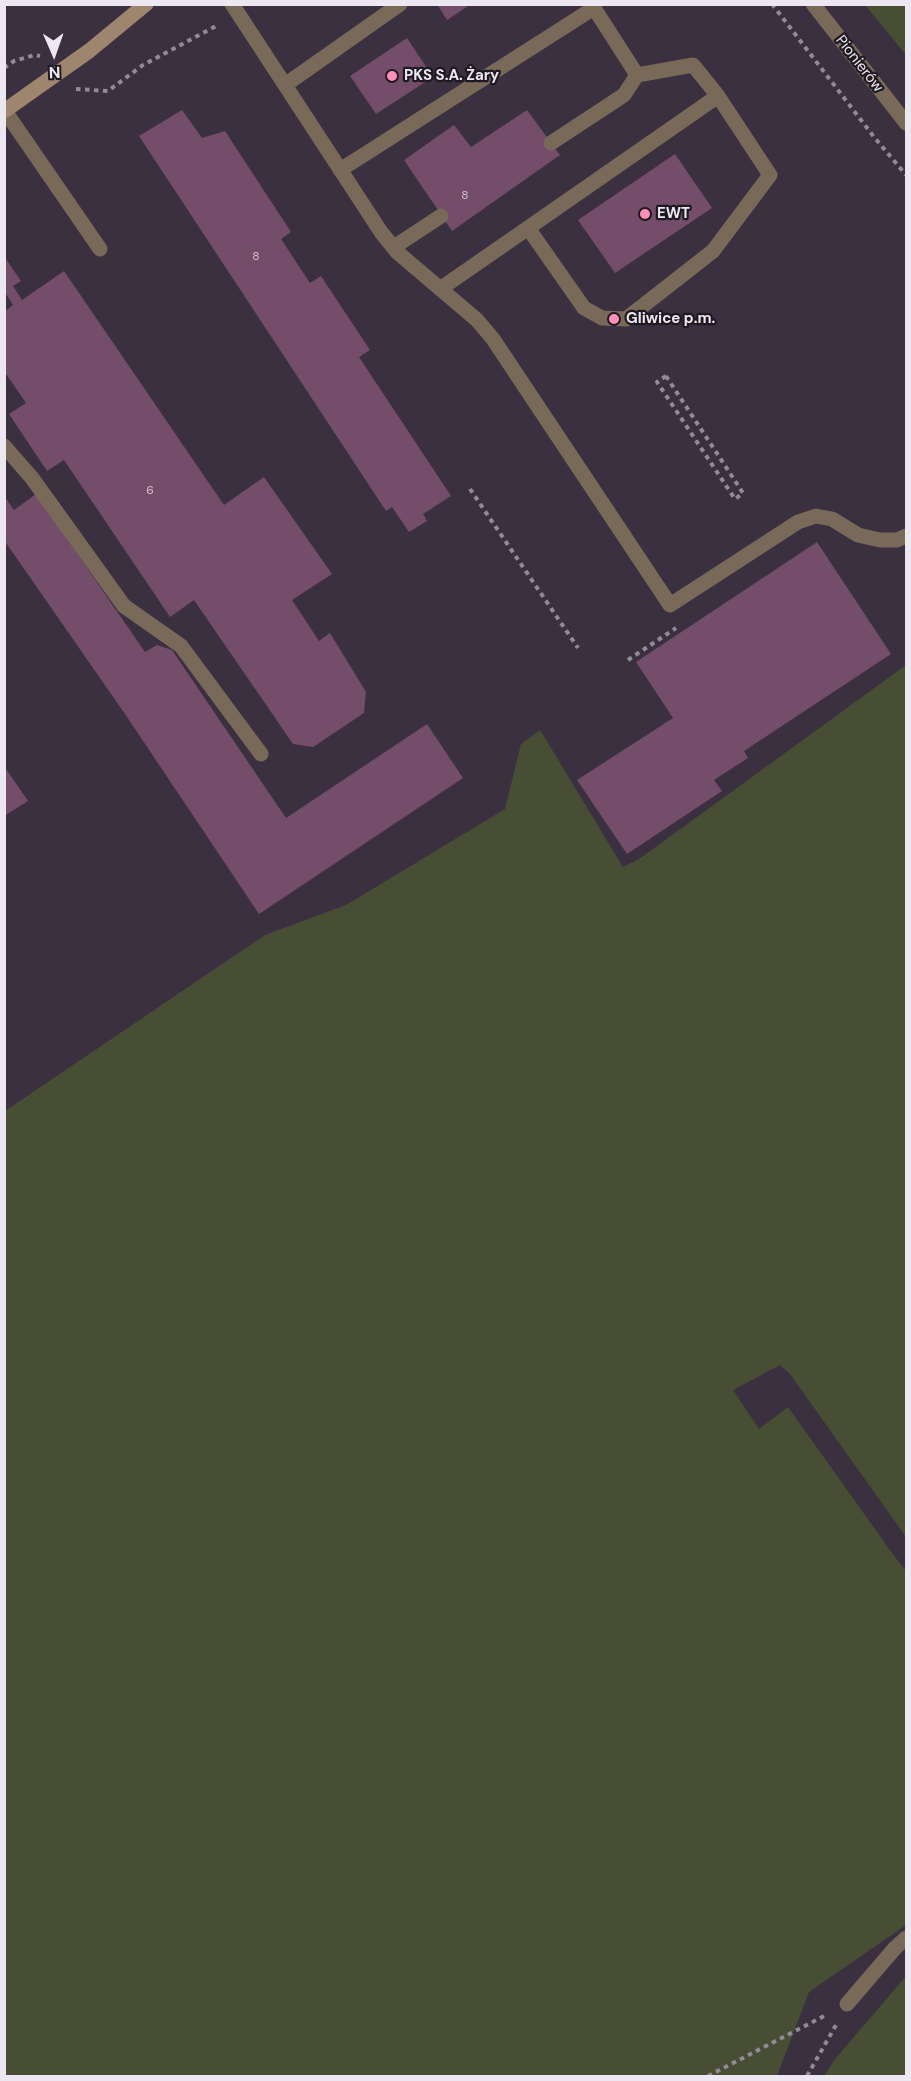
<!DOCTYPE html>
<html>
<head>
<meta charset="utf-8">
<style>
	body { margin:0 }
	#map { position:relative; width:911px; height:2081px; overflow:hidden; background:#3a3040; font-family:"DM Sans",sans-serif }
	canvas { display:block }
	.frame { position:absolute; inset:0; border:6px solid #ede7f1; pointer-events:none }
	.north { position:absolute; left:24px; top:24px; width:60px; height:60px; -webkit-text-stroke:4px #1f1a21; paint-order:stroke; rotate:178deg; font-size:16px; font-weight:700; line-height:24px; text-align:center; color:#ede7f1 }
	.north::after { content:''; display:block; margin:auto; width:21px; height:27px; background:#ede7f1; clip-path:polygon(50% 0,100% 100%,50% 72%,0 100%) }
</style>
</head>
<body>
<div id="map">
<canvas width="911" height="2081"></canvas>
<div class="frame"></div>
<div class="north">N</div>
</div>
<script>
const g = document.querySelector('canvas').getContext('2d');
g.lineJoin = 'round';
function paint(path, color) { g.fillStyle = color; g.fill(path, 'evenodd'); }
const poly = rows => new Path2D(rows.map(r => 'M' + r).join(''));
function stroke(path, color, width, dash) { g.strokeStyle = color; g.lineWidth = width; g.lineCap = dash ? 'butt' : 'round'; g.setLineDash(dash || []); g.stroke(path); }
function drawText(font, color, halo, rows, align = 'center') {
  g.font = font + ' "DM Sans",sans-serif'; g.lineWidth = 4.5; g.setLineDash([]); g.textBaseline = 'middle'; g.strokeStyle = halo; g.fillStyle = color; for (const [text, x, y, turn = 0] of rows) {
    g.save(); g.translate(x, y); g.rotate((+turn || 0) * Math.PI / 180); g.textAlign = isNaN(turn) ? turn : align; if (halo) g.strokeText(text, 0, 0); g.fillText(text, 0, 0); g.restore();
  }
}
paint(poly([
	[865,5,906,5,906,55],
	[906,665,906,1537,790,1374,780,1365,733,1390,759,1429,788,1407,892,1553,906,1571,906,1925,809,1992,777,2076,5,2076,5,1111,265,935,346,905,505,809,521,744,540,730,623,867,639,859],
	[906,1976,906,2076,824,2076,835,2059]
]), '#484e34');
paint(poly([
	[437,4,471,4,447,20],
	[407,38,433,77,376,114,350,76],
	[182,110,202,138,225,131,291,232,281,239,310,283,321,276,370,350,359,357,451,496,423,514,427,521,409,532,392,507,386,511,139,136],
	[527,110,560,155,452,231,404,160,454,125,471,147],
	[675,154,712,208,615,273,578,220],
	[4,256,21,281,13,286,22,300,64,271,224,505,264,477,332,574,292,600,319,641,330,633,366,692,364,713,313,747,293,744,194,600,170,617,64,460,47,471,9,414,26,403,4,371,4,312,13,305,4,291],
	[36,494,145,652,157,645,172,650,286,818,427,724,463,778,259,914,125,714,4,540,4,496,14,510],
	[817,542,891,654,744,751,748,758,714,780,722,791,627,854,577,780,673,718,636,662],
	[4,766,28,801,4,816]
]), '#744d6a');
stroke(poly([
	[772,4,874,137,906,175],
	[4,68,14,61,35,55,40,56],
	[76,89,108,91,143,65,218,25],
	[666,376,743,493,735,499,657,382,666,376],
	[470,489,578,648],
	[628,660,676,628],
	[708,2076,828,2014],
	[807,2076,836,2025]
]), '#928a97', 4, [4.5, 4.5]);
stroke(poly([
	[232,4,381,232,397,252,477,320,493,339,670,605,798,522,816,516,832,519,858,535,880,540,897,540,906,536],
	[637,75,693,65,718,96],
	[285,85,400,4],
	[5,111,100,249],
	[551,143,624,95,637,75,594,8],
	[340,170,594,8,595,4],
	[394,247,441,216],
	[440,289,528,228,718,96,770,175,713,251,626,319,602,318,584,308,528,228],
	[4,446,32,478,124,606,181,646,261,754],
	[847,2004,895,1948,906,1938]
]), '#786959', 15);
stroke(poly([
	[813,4,906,123]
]), '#786959', 15);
stroke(poly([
	[4,111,89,51,146,4]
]), '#9d866d', 15);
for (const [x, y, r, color] of [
	[392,76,6,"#ff8eb9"],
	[645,214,6,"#ff8eb9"],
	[614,319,6,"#ff8eb9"]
]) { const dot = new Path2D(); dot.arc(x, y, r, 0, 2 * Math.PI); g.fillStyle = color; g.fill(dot); stroke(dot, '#1f1a21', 2); }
drawText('12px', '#cfc0cf', null, [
	["8",465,196],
	["8",256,257],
	["6",150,491]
]);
drawText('15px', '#ede7f1', '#1f1a21', [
	["Pionierów",859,64,52]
]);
drawText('bold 15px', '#ede7f1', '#1f1a21', [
	["PKS S.A. Żary",404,76],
	["EWT",657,214],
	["Gliwice p.m.",626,319]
], 'left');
</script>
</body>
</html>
